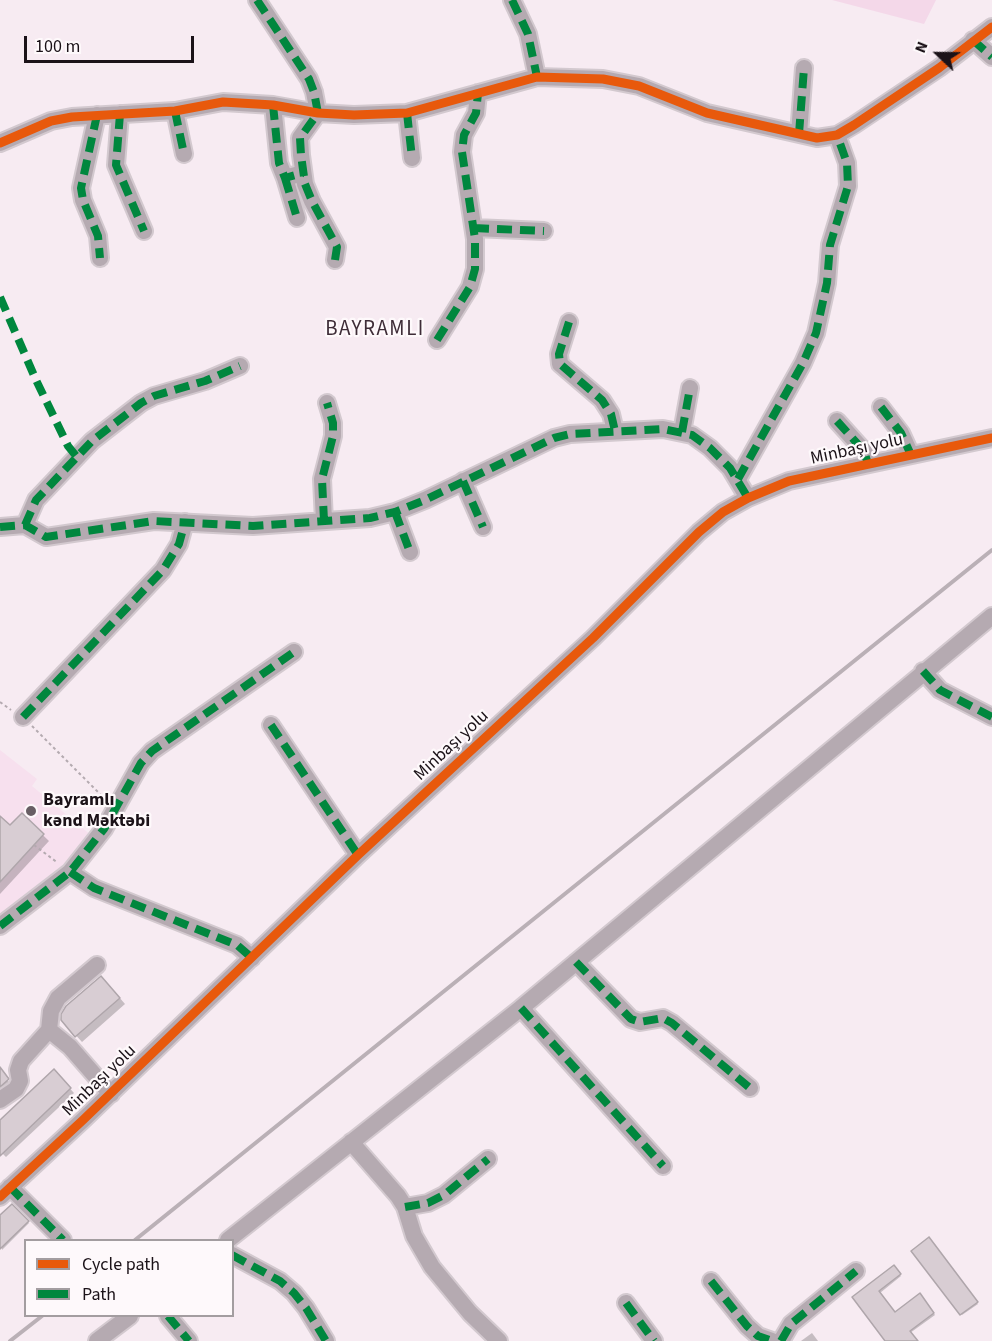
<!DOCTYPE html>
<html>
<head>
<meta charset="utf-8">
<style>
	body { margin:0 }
	#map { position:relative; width:992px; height:1341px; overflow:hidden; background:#f7ebf2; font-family:"Source Sans 3",sans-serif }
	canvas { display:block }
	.legend { position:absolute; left:24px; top:1239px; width:210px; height:78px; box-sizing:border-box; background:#fef9fb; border:2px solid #a39da0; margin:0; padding:8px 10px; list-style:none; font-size:18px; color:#1b1218 }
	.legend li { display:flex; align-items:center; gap:12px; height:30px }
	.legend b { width:30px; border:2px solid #a39da0 }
	.north { position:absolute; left:908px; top:24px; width:60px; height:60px; -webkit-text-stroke:4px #fef9fb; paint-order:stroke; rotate:292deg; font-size:16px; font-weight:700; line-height:24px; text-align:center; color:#1b1218 }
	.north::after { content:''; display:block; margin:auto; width:21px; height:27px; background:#1b1218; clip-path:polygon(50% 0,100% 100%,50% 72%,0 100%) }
	.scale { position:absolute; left:24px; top:36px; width:170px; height:27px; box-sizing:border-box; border:3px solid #1b1218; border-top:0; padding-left:8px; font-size:18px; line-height:21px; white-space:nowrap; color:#1b1218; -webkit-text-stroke:4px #fef9fb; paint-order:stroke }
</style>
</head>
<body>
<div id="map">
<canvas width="992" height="1341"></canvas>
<ul class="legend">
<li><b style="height:8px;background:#e8590c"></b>Cycle path</li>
<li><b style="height:8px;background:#00873e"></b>Path</li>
</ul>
<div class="north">N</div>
<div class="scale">100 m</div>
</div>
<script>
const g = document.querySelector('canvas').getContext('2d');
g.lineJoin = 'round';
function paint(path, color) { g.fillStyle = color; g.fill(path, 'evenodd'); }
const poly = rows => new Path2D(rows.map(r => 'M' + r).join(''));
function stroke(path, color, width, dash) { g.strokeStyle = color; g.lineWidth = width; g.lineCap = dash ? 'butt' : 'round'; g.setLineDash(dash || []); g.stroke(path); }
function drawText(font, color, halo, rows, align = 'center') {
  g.font = font + ' "Source Sans 3",sans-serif'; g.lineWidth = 4.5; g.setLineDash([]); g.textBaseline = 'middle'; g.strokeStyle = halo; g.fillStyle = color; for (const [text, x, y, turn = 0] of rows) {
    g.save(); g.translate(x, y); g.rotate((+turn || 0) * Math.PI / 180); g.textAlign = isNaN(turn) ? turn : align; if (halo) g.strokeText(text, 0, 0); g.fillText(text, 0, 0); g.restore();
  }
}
paint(poly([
	[0,750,37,779,32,786,92,836,67,863,31,896,0,918]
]), '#f7e0ee');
paint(poly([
	[832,0,936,0,924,24]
]), '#f4d8e9');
paint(poly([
	[22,815,49,841,0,894,0,818,10,827],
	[107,983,125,1004,82,1042,62,1020],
	[0,1069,9,1082,0,1089],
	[54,1071,74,1093,6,1157,0,1151,0,1122],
	[12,1206,29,1223,2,1250,0,1217],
	[929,1239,978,1304,962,1315,913,1251],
	[894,1267,901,1276,880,1293,895,1314,920,1295,935,1315,910,1333,916,1341,887,1341,854,1297],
	[812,1333,818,1341,801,1341]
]), '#0003');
const building = poly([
	[22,813,44,834,0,882,0,816,10,825,22,813],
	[101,976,120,998,75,1037,61,1020,61,1014,66,1006,101,976],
	[0,1067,9,1079,0,1087,0,1067],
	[54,1069,71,1088,0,1156,0,1120,54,1069],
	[12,1204,29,1221,0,1249,0,1215,12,1204],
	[929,1237,978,1302,960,1315,911,1251,929,1237],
	[894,1265,901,1274,879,1291,895,1312,920,1293,934,1313,910,1331,918,1341,885,1341,852,1297,894,1265]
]);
paint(building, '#d8cdd3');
stroke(building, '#afa6ab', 1.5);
const minor = poly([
	[257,0,309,79,314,92,318,113,300,138,301,155,305,184,312,201,337,247,335,260],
	[512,0,528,34,537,77],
	[973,40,992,57],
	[273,105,279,163,285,178,303,173],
	[175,111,184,154],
	[407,113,412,158],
	[120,114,116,165,144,231],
	[97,115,81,188,83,200,98,236,100,258],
	[799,134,804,68],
	[0,143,51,121,72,117,175,111,223,102,273,105,318,113,354,115,407,113,537,77,603,79,639,86,707,113,817,138,837,135,854,125,939,68,992,27],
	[285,178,297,218],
	[474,228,544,231],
	[569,322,559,354,560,364,602,400,611,414,615,431],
	[437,340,470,287,475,269,475,239,462,152,464,135,476,113,478,93],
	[881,407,901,433,911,455],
	[837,421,864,451,868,464],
	[682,432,690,388],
	[738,479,803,363,816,333,827,283,830,245,848,186,847,163,837,135],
	[463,481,483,527],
	[395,512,410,552],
	[324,521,322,479,333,436,333,423,327,403],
	[25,525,36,500,92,441,141,403,154,396,205,381,240,366],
	[0,527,25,525,46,537,154,521,253,526,370,518,395,512,425,500,554,438,570,434,663,429,692,435,710,448,730,468,748,498],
	[923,671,940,690,992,717],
	[23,717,163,570,179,544,185,522],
	[271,725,358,855],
	[70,872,94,888,237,945,252,958],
	[0,926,70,872,104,829,141,763,152,751,294,652],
	[576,962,631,1019,640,1022,663,1018,672,1023,750,1088],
	[521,1008,663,1166],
	[49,1030,70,1047,111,1094],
	[0,1100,16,1089,20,1081,18,1070,21,1061,49,1030,51,1011,58,998,97,965],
	[351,1142,398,1196,405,1207,414,1236,432,1267,470,1313,499,1341],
	[10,1187,63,1240],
	[0,1197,83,1120,358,855,593,638,699,532,723,512,748,498,789,481,992,438],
	[405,1207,428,1203,444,1195,488,1159],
	[228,1240,521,1008,992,616],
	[232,1255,280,1281,294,1293,306,1308,326,1341],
	[711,1281,747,1326,758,1336,772,1341],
	[626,1303,654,1341],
	[168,1316,189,1341],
	[97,1341,130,1316],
	[781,1341,791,1324,856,1271]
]);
stroke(minor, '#d3c9cf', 20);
stroke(poly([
	[0,702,11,710],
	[32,726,104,798],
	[34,845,58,863]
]), '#b4aab0', 2, [3, 3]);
stroke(minor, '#b5aab1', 16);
stroke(poly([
	[135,1240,992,550],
	[10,1341,42,1316]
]), '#bab0b6', 4);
stroke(poly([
	[257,0,309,79,314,92,318,113,300,138,301,155,305,184,312,201,337,247,335,260],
	[512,0,528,34,537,77],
	[973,40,992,57],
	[273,105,279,163,285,178,303,173],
	[175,111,184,154],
	[407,113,412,158],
	[120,114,116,165,144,231],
	[97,115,81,188,83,200,98,236,100,258],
	[799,134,804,68],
	[285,178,297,218],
	[474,228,544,231],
	[0,297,36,380,68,446,77,457],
	[569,322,559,354,560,364,602,400,611,414,615,431],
	[437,340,470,287,475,269,475,239,462,152,464,135,476,113,478,93],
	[881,407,901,433,911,455],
	[837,421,864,451,868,464],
	[682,432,690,388],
	[738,479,803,363,816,333,827,283,830,245,848,186,847,163,837,135],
	[463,481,483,527],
	[395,512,410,552],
	[324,521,322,479,333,436,333,423,327,403],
	[25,525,36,500,92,441,141,403,154,396,205,381,240,366],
	[0,527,25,525,46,537,154,521,253,526,370,518,395,512,425,500,554,438,570,434,663,429,692,435,710,448,730,468,748,498],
	[923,671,940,690,992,717],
	[23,717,163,570,179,544,185,522],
	[271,725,358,855],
	[70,872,94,888,237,945,252,958],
	[0,926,70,872,104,829,141,763,152,751,294,652],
	[576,962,631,1019,640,1022,663,1018,672,1023,750,1088],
	[521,1008,663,1166],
	[10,1187,63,1240],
	[405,1207,428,1203,444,1195,488,1159],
	[232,1255,280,1281,294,1293,306,1308,326,1341],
	[711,1281,747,1326,758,1336,772,1341],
	[626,1303,654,1341],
	[168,1316,189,1341],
	[781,1341,791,1324,856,1271]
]), '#00873e', 8, [15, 8]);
stroke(poly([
	[0,143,51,121,72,117,175,111,223,102,273,105,318,113,354,115,407,113,537,77,603,79,639,86,707,113,817,138,837,135,854,125,939,68,992,27],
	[0,1197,83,1120,358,855,593,638,699,532,723,512,748,498,789,481,992,438]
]), '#e8590c', 9);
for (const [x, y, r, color] of [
	[31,811,6,"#685e64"]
]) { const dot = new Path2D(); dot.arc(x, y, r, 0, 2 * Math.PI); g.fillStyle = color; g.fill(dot); stroke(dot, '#fef9fb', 2); }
drawText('18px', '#1b1218', '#fef9fb', [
	["Minbaşı yolu",857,450,-12],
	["Minbaşı yolu",452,746,-43],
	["Minbaşı yolu",100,1081,-44]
]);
drawText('bold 18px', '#1b1218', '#fef9fb', [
	["Bayramlı",43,801],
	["kənd Məktəbi",43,822]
], 'left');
g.letterSpacing = '1.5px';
drawText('21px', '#3e2c37', '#fef9fb', [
	["BAYRAMLI",375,330]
]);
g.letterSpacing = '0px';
</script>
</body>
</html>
